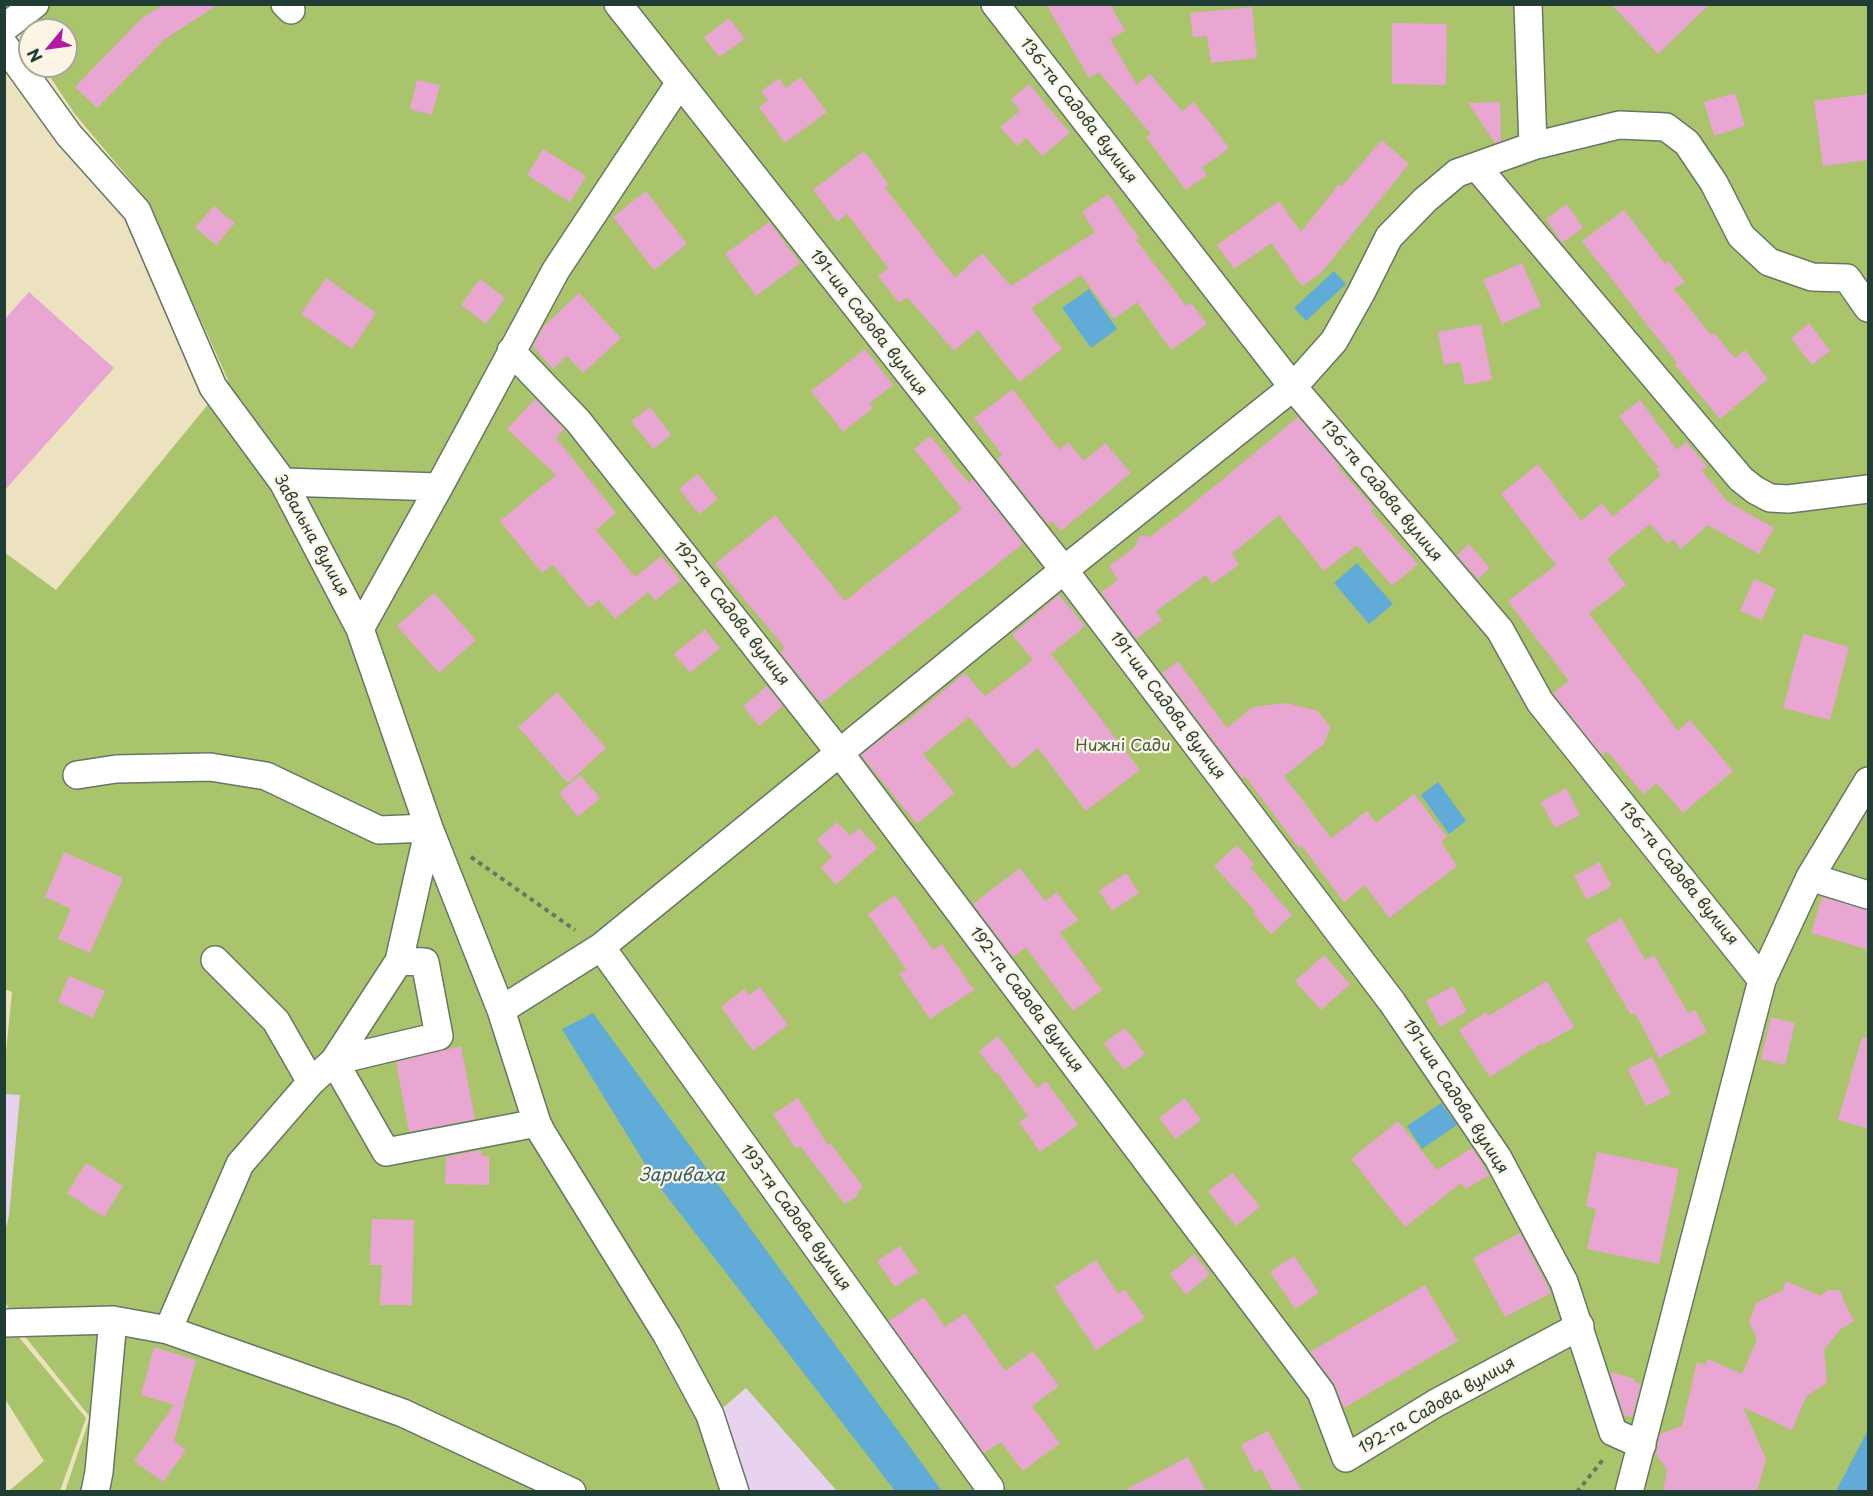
<!DOCTYPE html>
<html>
<head>
<meta charset="utf-8">
<style>
	body { margin:0 }
	#map { position:relative; width:1873px; height:1496px; overflow:hidden; background:#ede2c0; font-family:"Playpen Sans",sans-serif }
	canvas { display:block }
	.frame { position:absolute; inset:0; border:6px solid #1f3d34; pointer-events:none }
	.north { position:absolute; left:18px; top:18px; width:60px; height:60px; box-sizing:border-box; background:#fcf5e5; border:2px solid #a4ab9e; border-radius:50%; rotate:241deg; font-size:16px; font-weight:700; line-height:24px; text-align:center; color:#1f3d34 }
	.north::after { content:''; display:block; margin:auto; width:21px; height:27px; background:#b5179e; clip-path:polygon(50% 0,100% 100%,50% 72%,0 100%) }
</style>
</head>
<body>
<div id="map">
<canvas width="1873" height="1496"></canvas>
<div class="frame"></div>
<div class="north">N</div>
</div>
<script>
const g = document.querySelector('canvas').getContext('2d');
g.lineJoin = 'round';
function paint(path, color) { g.fillStyle = color; g.fill(path, 'evenodd'); }
const poly = rows => new Path2D(rows.map(r => 'M' + r).join(''));
function stroke(path, color, width, dash) { g.strokeStyle = color; g.lineWidth = width; g.lineCap = dash ? 'butt' : 'round'; g.setLineDash(dash || []); g.stroke(path); }
function drawText(font, color, halo, rows, align = 'center') {
  g.font = font + ' "Playpen Sans",sans-serif'; g.lineWidth = 4.5; g.setLineDash([]); g.textBaseline = 'middle'; g.strokeStyle = halo; g.fillStyle = color; for (const [text, x, y, turn = 0] of rows) {
    g.save(); g.translate(x, y); g.rotate((+turn || 0) * Math.PI / 180); g.textAlign = isNaN(turn) ? turn : align; if (halo) g.strokeText(text, 0, 0); g.fillText(text, 0, 0); g.restore();
  }
}
paint(poly([
	[5,1094,21,1094,9,1216,5,1231],
	[746,1388,837,1491,749,1491,718,1412]
]), '#e7d2ef');
paint(poly([
	[5,5,1868,5,1868,1491,837,1491,746,1388,718,1412,749,1491,65,1491,90,1417,22,1333,5,1302,5,1231,9,1216,20,1095,4,1094,5,1062,12,992,4,989,4,552,56,590,228,380,146,199,74,113,43,66,66,66,66,30,30,30,30,47,5,8],
	[18,1336,86,1418,60,1491,9,1491,44,1461,5,1399,5,1338]
]), '#a9c46a');
paint(poly([
	[1334,271,1346,284,1306,321,1294,308],
	[1089,289,1117,329,1091,348,1062,308],
	[1357,563,1393,604,1369,624,1334,583],
	[1438,782,1466,821,1449,834,1421,795],
	[593,1013,942,1491,895,1491,658,1185,562,1029],
	[1441,1103,1457,1125,1422,1149,1407,1126],
	[1868,1430,1868,1491,1836,1491]
]), '#61abd9');
paint(poly([
	[164,4,219,4,165,39,97,108,75,87,141,19],
	[1046,4,1110,4,1125,31,1110,39,1137,85,1150,74,1182,111,1194,102,1229,148,1202,168,1207,175,1186,190,1146,137,1151,134,1099,72,1089,78],
	[1611,4,1710,4,1658,54],
	[1252,7,1257,58,1211,63,1207,36,1193,37,1190,13],
	[729,18,745,39,719,57,704,37],
	[1392,23,1447,24,1446,85,1392,84],
	[801,77,827,112,785,143,759,107,768,100,761,91,779,78,786,88],
	[417,80,440,85,432,115,410,109],
	[1029,84,1070,133,1042,156,1026,138,1017,146,1000,127,1020,111,1011,99],
	[1735,93,1745,126,1714,136,1704,102],
	[1869,94,1869,160,1823,166,1814,101],
	[1500,102,1501,141,1495,143,1468,103],
	[1382,140,1409,164,1321,273,1302,286,1271,243,1234,269,1217,245,1279,201,1301,232,1339,184,1342,186],
	[543,149,586,176,570,202,527,175],
	[864,151,889,185,885,188,955,278,982,253,1011,286,1095,232,1082,212,1108,194,1139,238,1136,240,1186,306,1191,303,1207,324,1171,350,1137,302,1114,319,1081,275,1031,308,1062,349,1019,382,978,330,954,351,907,297,899,303,878,276,888,268,847,214,837,222,813,190],
	[646,191,687,244,654,270,613,217],
	[1567,204,1583,228,1562,243,1546,219],
	[214,206,235,223,216,245,195,227],
	[1624,210,1665,264,1668,261,1685,282,1674,289,1711,335,1714,333,1735,358,1745,350,1768,379,1720,419,1675,365,1677,363,1582,241],
	[769,222,800,263,756,296,725,254],
	[1522,263,1541,306,1502,324,1483,280],
	[326,278,376,313,352,349,301,314],
	[480,279,505,298,486,324,461,305],
	[29,292,114,368,4,491,4,320],
	[579,293,621,338,583,373,567,356,553,369,533,346,544,326],
	[1809,323,1830,351,1812,365,1791,338],
	[1481,324,1492,380,1465,385,1460,362,1444,365,1438,332],
	[865,349,893,385,870,403,873,408,843,432,811,391],
	[1013,389,1059,450,1068,442,1084,461,1105,443,1131,473,1061,531,1052,521,1048,524,997,459,1002,455,974,418],
	[535,399,564,429,556,438,616,513,596,530,635,577,661,556,681,580,655,601,648,592,615,619,599,600,589,608,553,565,542,573,500,521,556,475,507,429],
	[1640,400,1677,450,1686,442,1707,466,1702,471,1728,502,1774,528,1759,554,1708,525,1681,549,1673,539,1668,544,1650,524,1607,559,1626,585,1589,613,1678,731,1690,720,1733,771,1683,813,1657,783,1643,794,1607,751,1602,755,1553,693,1569,681,1508,601,1556,565,1501,494,1538,464,1581,521,1602,503,1613,517,1661,475,1656,469,1658,467,1619,416],
	[650,407,671,435,653,449,631,421],
	[1298,417,1339,465,1337,466,1374,508,1371,511,1418,564,1392,586,1357,545,1324,571,1279,515,1232,554,1239,565,1212,584,1206,575,1156,611,1162,620,1136,639,1101,592,1118,580,1109,566,1134,548,1140,535,1150,537,1182,513],
	[930,436,969,483,973,479,1023,544,821,703,780,652,785,648,715,564,775,515,845,601,962,509,914,449],
	[698,474,718,499,699,514,679,489],
	[1469,544,1490,568,1478,579,1457,555],
	[1754,579,1776,589,1762,620,1740,611],
	[434,593,476,640,439,673,397,626],
	[1059,595,1085,626,1051,654,1140,770,1086,811,1038,748,1013,769,969,717,923,754,954,793,917,824,861,755,899,725,901,726,965,673,985,696,1033,660,1012,635],
	[705,629,720,648,690,673,674,654],
	[1803,634,1849,647,1830,720,1783,708],
	[1178,661,1227,728,1253,707,1286,703,1318,711,1330,727,1324,744,1284,776,1331,838,1367,811,1376,823,1414,794,1447,837,1441,842,1457,866,1389,918,1365,885,1344,902,1302,846,1299,848,1245,776,1242,778,1162,673],
	[767,686,783,706,759,726,743,706],
	[557,692,606,748,568,783,518,727],
	[580,775,600,798,578,817,559,793],
	[1566,788,1580,815,1555,828,1541,802],
	[837,822,850,836,859,828,877,848,836,885,821,867,832,857,817,840],
	[1237,845,1254,864,1250,867,1292,915,1271,934,1253,914,1256,912,1214,866],
	[64,852,123,878,90,953,58,939,71,909,45,897],
	[1599,862,1612,886,1587,900,1574,876],
	[1020,868,1045,901,1057,892,1078,920,1060,933,1102,990,1073,1011,1026,947,1013,957,973,904],
	[1126,873,1139,893,1112,911,1099,891],
	[895,895,933,950,942,944,974,990,930,1019,899,974,906,969,868,914],
	[1822,897,1869,910,1869,950,1811,933],
	[1621,918,1645,960,1654,955,1688,1013,1695,1010,1707,1032,1659,1058,1635,1013,1631,1015,1586,939],
	[1324,955,1350,984,1321,1010,1295,981],
	[69,976,105,991,93,1018,58,1002],
	[1547,981,1574,1027,1543,1045,1542,1043,1490,1077,1459,1030,1486,1012,1488,1016],
	[1453,986,1467,1011,1440,1027,1426,1001],
	[760,987,788,1025,753,1051,721,1007,744,989,749,995],
	[1771,1017,1795,1023,1785,1065,1761,1059],
	[1125,1028,1145,1054,1124,1070,1104,1043],
	[998,1036,1037,1088,1046,1081,1078,1125,1040,1152,1019,1122,1028,1116,997,1072,995,1073,979,1051],
	[1862,1037,1869,1038,1869,1129,1838,1120],
	[461,1046,475,1119,409,1132,396,1062],
	[1652,1057,1671,1094,1646,1106,1628,1069],
	[798,1098,828,1145,830,1143,863,1187,857,1192,859,1195,845,1204,800,1146,796,1149,773,1114],
	[1185,1098,1201,1120,1175,1139,1159,1118],
	[1398,1121,1437,1170,1472,1148,1489,1175,1466,1189,1461,1183,1405,1227,1351,1159],
	[481,1150,482,1156,489,1156,489,1185,445,1184,446,1157],
	[1597,1152,1679,1169,1659,1264,1587,1249,1596,1209,1586,1206],
	[86,1163,123,1186,104,1217,67,1193],
	[1233,1173,1260,1207,1236,1226,1208,1191],
	[372,1219,414,1220,412,1305,380,1305,382,1265,370,1265],
	[1520,1233,1551,1293,1505,1317,1473,1258],
	[900,1246,918,1272,895,1287,877,1261],
	[1194,1254,1210,1274,1186,1295,1170,1274],
	[1294,1256,1319,1293,1295,1309,1270,1272],
	[1096,1260,1118,1294,1125,1289,1145,1318,1096,1350,1054,1287],
	[1786,1281,1820,1296,1828,1290,1840,1290,1843,1299,1854,1321,1841,1329,1824,1349,1827,1382,1806,1397,1792,1430,1743,1407,1766,1459,1757,1491,1663,1491,1667,1470,1656,1454,1660,1434,1682,1426,1697,1362,1705,1365,1708,1359,1742,1374,1757,1339,1749,1322,1756,1303,1783,1290],
	[1425,1285,1458,1341,1344,1408,1334,1383,1310,1352],
	[924,1297,945,1327,965,1313,1005,1371,1033,1351,1059,1386,1032,1406,1060,1443,1023,1471,1001,1442,984,1453,889,1321],
	[154,1347,196,1360,174,1441,186,1450,163,1482,134,1461,174,1405,141,1395],
	[1610,1372,1635,1379,1634,1382,1641,1384,1632,1417,1624,1415],
	[1268,1431,1302,1491,1273,1491,1261,1469,1255,1472,1241,1445],
	[1188,1457,1206,1491,1123,1491]
]), '#eaa6d3');
const minor = poly([
	[285,4,291,10],
	[618,4,1064,570,1392,1002,1498,1158,1564,1282,1613,1432,1642,1445],
	[995,4,1293,387,1500,630,1540,702,1762,980],
	[1528,4,1533,146],
	[4,28,35,4],
	[4,45,69,135,137,211,213,387,283,482,360,629,429,828,501,1010,537,1123,542,1133,667,1335,710,1415,735,1492],
	[1477,167,1741,479,1755,490,1770,498,1788,499,1868,489],
	[511,351,578,421,839,752,1321,1392,1346,1458,1436,1403,1580,1326],
	[283,482,439,487],
	[360,629,439,487,556,270,679,84],
	[77,775,116,769,210,767,266,776,379,830,429,828,399,961],
	[1810,877,1868,895],
	[601,947,990,1488],
	[501,1010,601,947,1064,570,1293,387,1334,341,1361,293,1389,237,1425,200,1457,173,1533,146,1619,125,1666,127,1687,143,1714,183,1741,236,1769,262,1812,277,1847,278,1868,308],
	[311,1082,334,1061,399,961,425,962,439,1036,334,1061,386,1152,537,1123],
	[4,1323,113,1320,168,1330,403,1413,572,1492],
	[168,1330,240,1164,311,1082,276,1021,215,960],
	[95,1492,99,1472,113,1320],
	[1629,1492,1762,980,1810,877,1868,781]
]);
stroke(minor, '#677765', 30);
stroke(poly([
	[471,857,575,930],
	[1577,1492,1605,1457]
]), '#677765', 4, [4.5, 4.5]);
stroke(minor, '#fff', 27);
drawText('16px', '#1f3d34', '#fcf5e5', [
	["136-та Садова вулиця",1078,111,52],
	["191-ша Садова вулиця",868,323,52],
	["136-та Садова вулиця",1381,491,50],
	["Завальна вулиця",311,536,61],
	["192-га Садова вулиця",731,614,52],
	["191-ша Садова вулиця",1167,706,53],
	["136-та Садова вулиця",1678,874,51],
	["192-га Садова вулиця",1026,1000,53],
	["191-ша Садова вулиця",1455,1097,57],
	["193-тя Садова вулиця",795,1218,54],
	["192-га Садова вулиця",1437,1406,-30]
]);
drawText('16px', '#425f42', '#fcf5e5', [
	["Нижні Сади",1123,747]
]);
drawText('italic 18px', '#335e66', '#fcf5e5', [
	["Зариваха",682,1176]
]);
</script>
</body>
</html>
